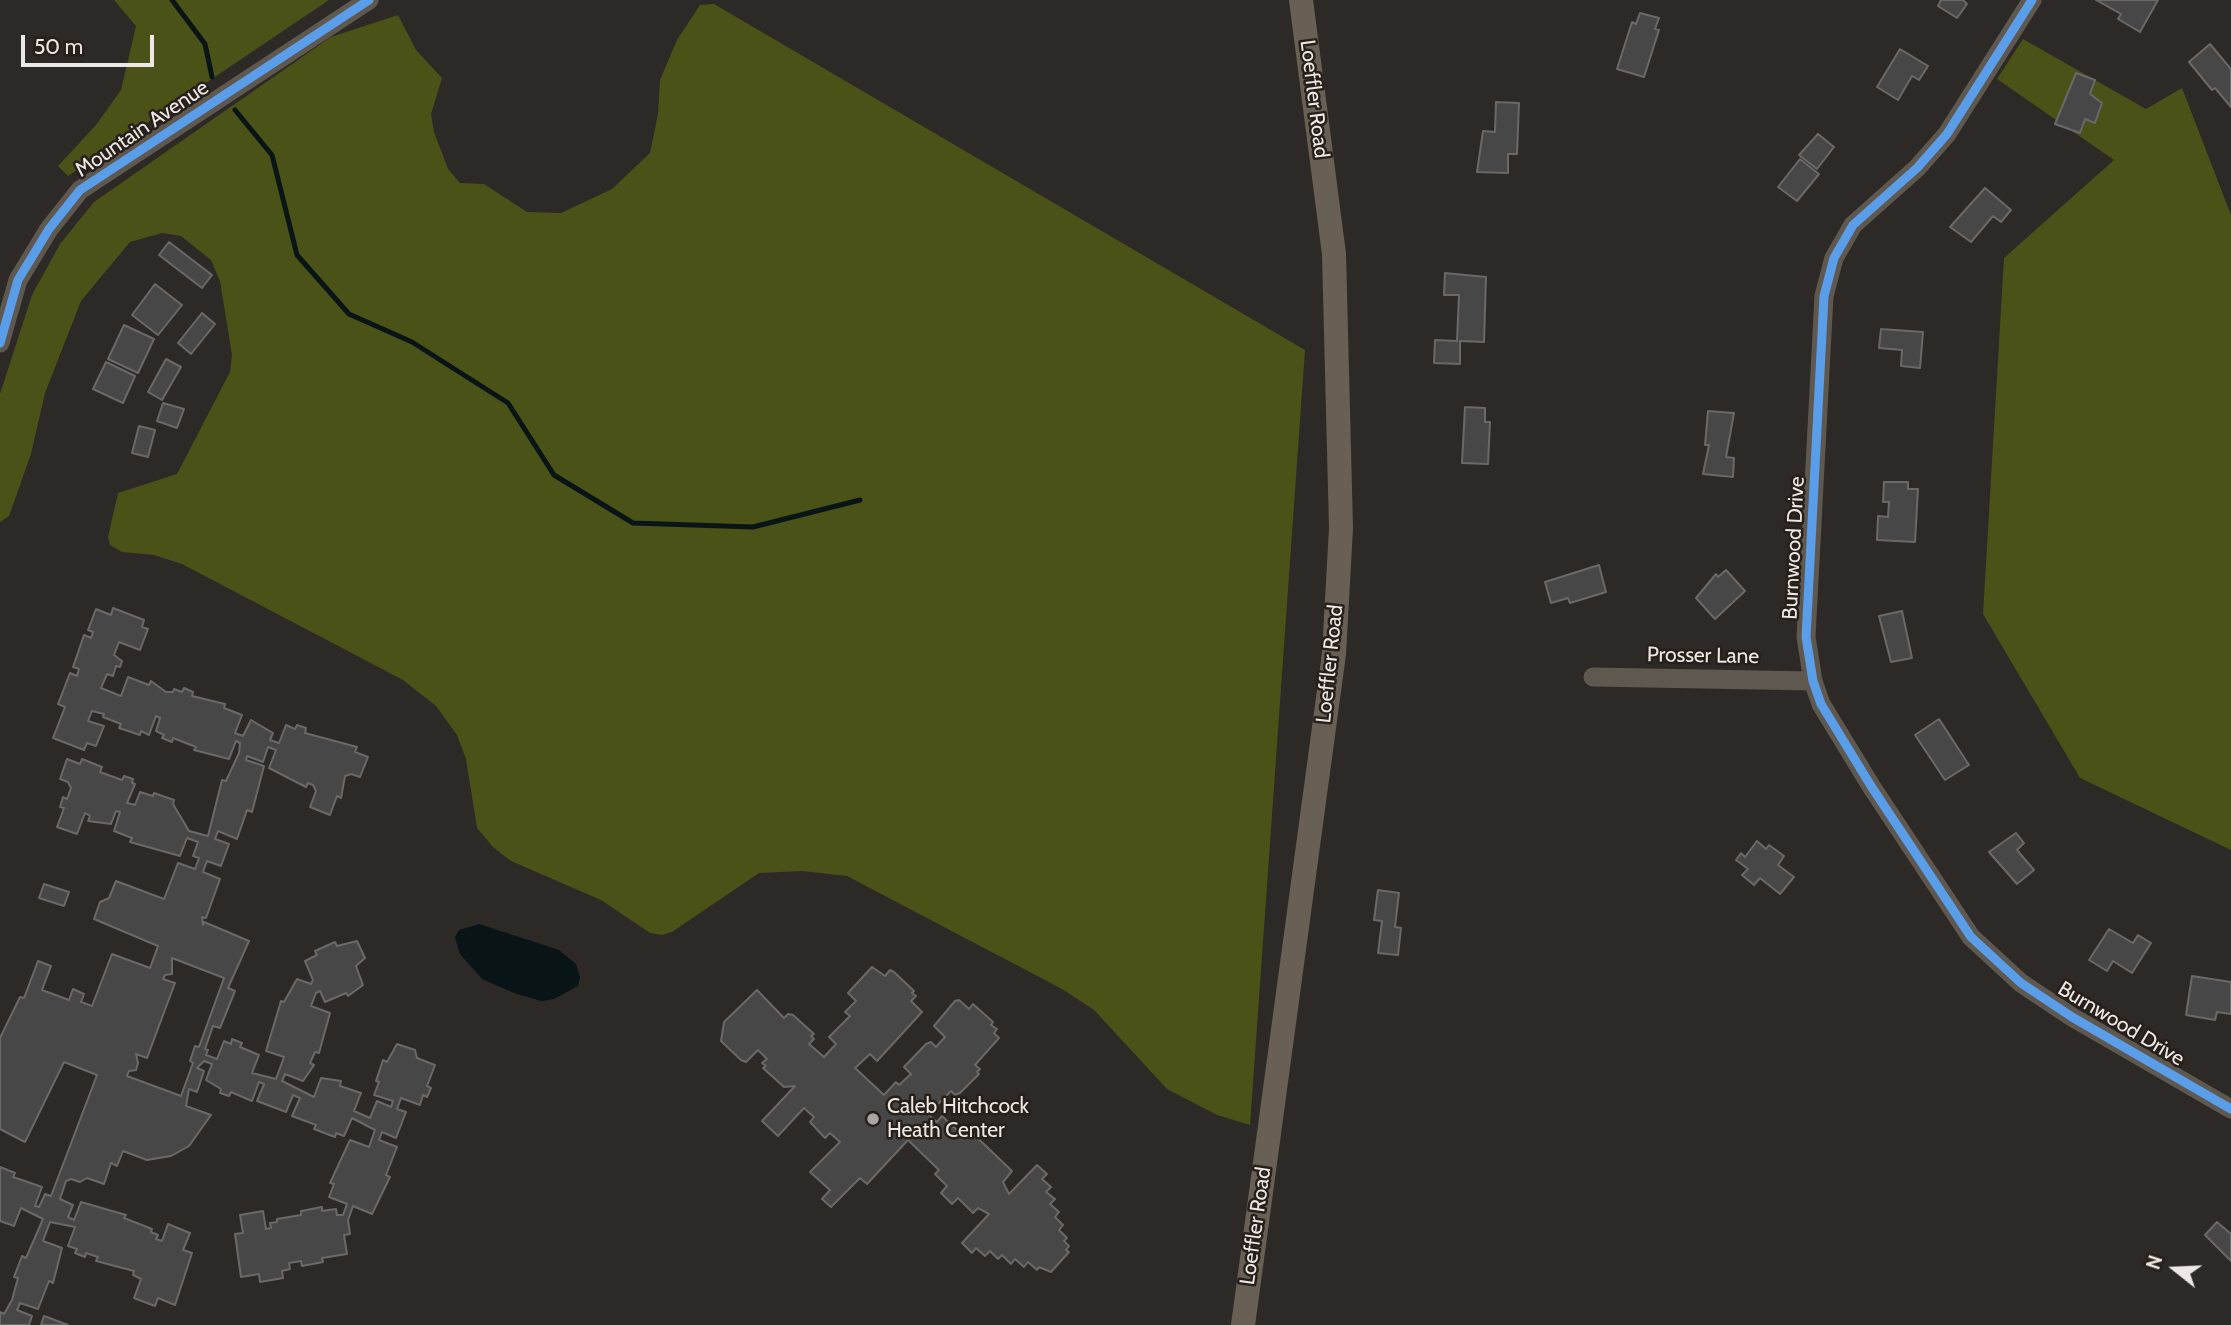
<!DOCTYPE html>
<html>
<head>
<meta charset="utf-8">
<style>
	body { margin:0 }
	#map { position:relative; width:2231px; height:1325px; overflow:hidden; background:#2d2926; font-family:Cabin,sans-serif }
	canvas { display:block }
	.north { position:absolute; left:2140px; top:1234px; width:70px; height:70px; -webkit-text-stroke:5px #261f1a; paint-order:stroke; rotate:288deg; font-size:19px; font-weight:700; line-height:28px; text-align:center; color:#ede8e5 }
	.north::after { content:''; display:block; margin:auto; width:24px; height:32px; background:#ede8e5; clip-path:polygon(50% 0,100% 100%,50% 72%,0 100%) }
	.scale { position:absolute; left:21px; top:35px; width:133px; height:32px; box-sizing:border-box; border:4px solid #ede8e5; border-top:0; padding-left:9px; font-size:21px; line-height:24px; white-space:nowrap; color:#ede8e5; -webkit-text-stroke:5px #261f1a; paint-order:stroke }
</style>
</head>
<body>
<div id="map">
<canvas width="2231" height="1325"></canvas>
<div class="north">N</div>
<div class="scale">50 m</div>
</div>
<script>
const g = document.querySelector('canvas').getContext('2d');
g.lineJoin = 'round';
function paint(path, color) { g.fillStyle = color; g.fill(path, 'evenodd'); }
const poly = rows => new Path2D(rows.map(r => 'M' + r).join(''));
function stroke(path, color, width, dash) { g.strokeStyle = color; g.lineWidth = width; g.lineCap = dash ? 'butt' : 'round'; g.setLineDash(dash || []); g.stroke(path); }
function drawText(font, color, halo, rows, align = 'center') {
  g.font = font + ' Cabin,sans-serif'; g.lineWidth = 5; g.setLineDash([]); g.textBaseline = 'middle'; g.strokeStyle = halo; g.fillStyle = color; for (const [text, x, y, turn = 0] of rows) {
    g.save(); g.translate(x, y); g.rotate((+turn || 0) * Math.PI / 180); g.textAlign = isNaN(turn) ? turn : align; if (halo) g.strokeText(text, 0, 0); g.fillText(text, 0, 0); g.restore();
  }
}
paint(poly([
	[114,0,329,0,68,176,58,166,96,125,121,90,136,26],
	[714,4,1305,350,1250,1125,1217,1115,1167,1089,1094,1010,1062,989,847,876,802,871,759,873,672,932,662,935,650,933,601,900,511,861,493,847,477,828,466,759,457,735,436,706,403,680,182,564,154,555,122,552,110,545,108,537,118,493,177,474,230,372,232,355,220,281,211,260,181,236,162,233,130,242,81,301,45,393,31,454,9,516,0,522,0,394,32,295,60,244,94,202,331,37,398,15,416,50,442,78,431,114,434,132,448,169,460,183,484,184,527,212,561,213,612,189,650,153,658,114,660,80,677,40,700,5],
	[2023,39,2146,109,2182,88,2231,215,2231,850,2080,778,1983,614,2004,258,2114,160,1997,79]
]), '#4b5217');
paint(poly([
	[479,924,559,950,576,964,580,977,578,986,554,999,541,1001,514,993,482,979,460,954,455,937,459,930]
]), '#081416');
stroke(poly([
	[172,0,205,44,212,77],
	[235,110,272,155,297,255,349,314,412,342,508,403,554,475,633,523,753,527,860,500]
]), '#081416', 5);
const building = poly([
	[1941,0,1963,0,1967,4,1957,18,1938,6,1941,0],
	[2096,0,2158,0,2140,32,2118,19,2121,14,2096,0],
	[1640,13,1659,18,1655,29,1659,30,1644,77,1617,69,1632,22,1636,24,1640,13],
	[2210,44,2231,69,2231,107,2215,88,2212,90,2189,62,2210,44],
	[1900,49,1928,66,1919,80,1912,76,1898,100,1877,87,1900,49],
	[2076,73,2095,80,2090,94,2102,103,2095,123,2085,119,2080,133,2055,124,2076,73],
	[1496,102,1519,103,1517,154,1508,154,1508,173,1477,172,1483,131,1495,132,1496,102],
	[1818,134,1834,147,1817,169,1799,155,1818,134],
	[1800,159,1819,174,1797,201,1778,187,1800,159],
	[1985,188,2011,210,2001,222,1993,216,1971,242,1950,227,1985,188],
	[169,242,212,275,202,288,159,255,169,242],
	[1445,273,1486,277,1484,342,1460,341,1460,364,1434,363,1435,340,1457,341,1459,295,1444,295,1445,273],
	[155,284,182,305,158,335,132,315,155,284],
	[202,313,215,324,191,354,178,343,202,313],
	[124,325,154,339,138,373,108,359,124,325],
	[1881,329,1923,332,1920,368,1901,366,1902,350,1879,348,1881,329],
	[166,359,181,367,162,400,148,392,166,359],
	[106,362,135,376,123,403,93,389,106,362],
	[163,403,184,409,177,428,157,421,163,403],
	[1465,407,1485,408,1485,422,1490,422,1488,464,1462,463,1465,407],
	[1708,411,1734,413,1726,457,1734,458,1733,477,1703,474,1709,445,1705,445,1708,411],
	[139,426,155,430,148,457,132,453,139,426],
	[1884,482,1908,482,1908,489,1918,489,1915,542,1877,540,1878,516,1888,517,1889,502,1883,502,1884,482],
	[1599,565,1606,592,1570,603,1568,598,1551,603,1545,582,1599,565],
	[1726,570,1745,591,1715,619,1696,598,1716,574,1718,577,1726,570],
	[113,608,144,620,142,627,148,629,140,650,119,642,114,655,122,661,120,667,116,666,113,676,107,674,101,688,121,696,128,677,149,685,151,681,166,692,173,692,174,689,182,692,184,688,193,692,192,696,225,704,224,708,242,715,235,733,243,736,251,720,273,733,270,740,279,743,286,725,295,729,297,725,306,728,305,733,357,747,355,752,368,757,360,777,351,774,345,776,341,798,337,796,330,815,310,807,316,791,313,785,308,783,306,787,269,768,276,750,268,747,263,762,247,756,246,760,264,766,252,812,247,810,237,839,218,831,215,839,229,844,221,866,207,861,203,872,220,879,206,918,202,917,203,925,204,922,249,941,228,988,235,991,220,1028,213,1026,205,1049,208,1050,206,1055,217,1059,224,1041,231,1044,232,1039,242,1043,240,1047,259,1055,252,1073,276,1079,284,1057,266,1051,281,1001,284,1002,297,979,311,984,313,980,305,961,317,955,315,951,335,942,337,946,357,941,365,958,356,966,363,985,348,996,346,993,325,1002,320,991,316,993,311,1006,330,1013,319,1053,315,1052,310,1063,314,1065,303,1081,285,1074,282,1081,314,1097,321,1078,341,1081,340,1086,361,1093,354,1111,370,1118,377,1101,391,1107,393,1101,374,1095,379,1082,376,1081,383,1060,387,1062,397,1044,415,1050,417,1058,435,1065,427,1086,431,1088,427,1097,423,1095,420,1105,401,1098,397,1109,406,1112,396,1138,382,1132,379,1140,397,1147,386,1175,390,1177,372,1214,353,1206,348,1220,350,1234,344,1235,347,1254,322,1258,323,1262,302,1266,301,1261,289,1263,290,1269,282,1271,283,1278,260,1282,259,1274,241,1277,235,1234,243,1233,240,1215,263,1211,266,1229,271,1228,270,1223,277,1222,277,1219,301,1215,301,1211,322,1207,322,1211,336,1209,337,1215,343,1215,347,1204,329,1197,334,1184,330,1183,350,1140,369,1147,375,1130,352,1118,344,1136,336,1133,335,1137,314,1129,316,1125,292,1116,300,1098,293,1095,286,1112,257,1101,264,1084,259,1082,252,1101,231,1092,229,1096,220,1093,221,1089,206,1080,212,1064,204,1061,197,1068,204,1071,197,1092,189,1089,186,1106,211,1115,189,1146,171,1156,147,1160,123,1151,117,1166,111,1163,104,1184,87,1178,80,1182,71,1179,66,1181,60,1199,73,1205,68,1217,74,1220,81,1202,126,1215,124,1218,152,1229,151,1232,158,1235,156,1239,162,1241,168,1224,190,1233,183,1250,192,1253,175,1305,158,1298,155,1306,134,1298,141,1279,133,1275,134,1271,96,1261,98,1257,86,1253,85,1257,75,1253,77,1249,68,1246,75,1227,50,1222,43,1241,62,1248,53,1283,49,1281,38,1309,20,1303,17,1310,32,1316,29,1325,0,1325,0,1312,4,1314,12,1300,18,1278,14,1277,22,1256,26,1258,43,1219,21,1208,14,1226,0,1221,0,1167,15,1173,13,1177,42,1187,35,1206,39,1207,45,1194,51,1196,97,1075,64,1062,25,1142,0,1129,0,1038,20,997,24,998,38,961,51,966,42,990,69,1000,73,989,84,994,81,1002,92,1006,112,954,150,968,158,946,94,919,100,902,109,898,116,881,164,899,178,863,195,869,199,858,193,856,198,842,187,838,180,856,130,842,132,838,114,831,120,812,116,811,111,824,88,821,90,816,85,813,77,834,57,827,64,808,60,807,63,797,67,799,71,788,68,782,60,779,67,759,80,764,82,759,102,767,100,772,122,780,124,776,133,779,132,783,135,784,127,803,135,805,140,792,153,796,154,793,174,800,173,804,189,831,208,836,222,780,226,781,239,753,240,743,236,741,229,759,194,750,196,747,173,738,172,742,162,738,164,735,156,731,160,718,156,716,149,735,141,731,140,735,119,728,121,724,103,717,104,714,92,711,88,721,104,726,96,746,87,743,84,750,53,738,65,707,58,704,70,673,77,676,79,669,73,667,84,635,91,638,93,632,88,630,96,609,111,615,113,608],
	[172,958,224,978,199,1047,195,1046,190,1061,193,1063,181,1096,127,1076,129,1071,136,1070,138,1063,136,1054,147,1058,175,983,163,979,165,975,172,974,172,958],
	[1902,611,1912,658,1891,662,1879,616,1902,611],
	[1939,719,1969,765,1945,780,1915,735,1939,719],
	[2016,833,2024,843,2017,850,2034,870,2017,884,1989,852,2016,833],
	[1757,841,1766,849,1769,845,1784,856,1778,865,1794,877,1780,894,1760,878,1754,885,1742,875,1748,869,1736,860,1741,853,1745,857,1757,841],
	[44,884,69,892,64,906,39,898,44,884],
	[1378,890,1399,893,1395,927,1401,928,1398,955,1378,953,1382,921,1374,920,1378,890],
	[2109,929,2133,943,2138,935,2151,943,2132,973,2113,961,2107,971,2089,960,2109,929],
	[872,967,885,976,890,970,894,972,914,991,912,993,916,996,911,1001,922,1012,877,1061,870,1054,855,1068,884,1095,896,1082,899,1085,911,1074,904,1067,926,1044,931,1042,936,1047,945,1037,934,1026,955,1001,959,1000,969,1009,973,1004,993,1022,991,1025,997,1029,994,1033,999,1038,975,1065,980,1069,977,1072,979,1074,960,1093,955,1095,951,1091,928,1114,937,1122,942,1116,958,1131,964,1125,1012,1171,1003,1182,1009,1194,1037,1165,1047,1174,1042,1179,1051,1187,1046,1192,1055,1199,1050,1204,1059,1212,1055,1217,1063,1225,1059,1230,1067,1238,1064,1241,1069,1246,1066,1250,1069,1252,1051,1272,1039,1267,1037,1270,1028,1262,1024,1267,1015,1259,1011,1264,1002,1255,998,1259,990,1251,985,1256,976,1248,972,1253,962,1243,989,1214,978,1208,973,1213,958,1198,952,1204,941,1193,947,1186,935,1174,939,1170,908,1140,867,1184,860,1178,831,1207,822,1199,830,1190,810,1172,840,1142,830,1133,825,1138,810,1122,814,1117,804,1108,778,1136,762,1121,795,1086,784,1087,763,1068,766,1066,762,1063,767,1059,758,1050,746,1062,741,1060,721,1041,724,1022,757,990,784,1018,788,1014,793,1015,814,1034,811,1036,814,1039,809,1044,824,1057,836,1044,829,1037,850,1016,845,1012,856,1001,848,993,872,967],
	[2192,976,2231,982,2231,1014,2217,1012,2215,1020,2186,1015,2192,976],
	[2217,1222,2231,1234,2231,1261,2205,1235,2217,1222],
	[44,1316,68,1325,41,1325,44,1316]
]);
paint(building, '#484747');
stroke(building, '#6a6868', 2);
stroke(poly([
	[2032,0,1947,134,1917,168,1853,225,1834,258,1824,296,1806,637,1813,681,1821,704,1871,786,1971,937,2021,983,2072,1017,2231,1109],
	[0,343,18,280,49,229,80,190,369,0],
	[1593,677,1813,681]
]), '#5e584f', 19);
stroke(poly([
	[1243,1325,1334,654,1341,528,1334,254,1301,0]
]), '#686055', 24);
stroke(poly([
	[2032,0,1947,134,1917,168,1853,225,1834,258,1824,296,1806,637,1813,681,1821,704,1871,786,1971,937,2021,983,2072,1017,2231,1109],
	[0,343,18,280,49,229,80,190,369,0]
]), '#5a9eea', 9);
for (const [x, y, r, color] of [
	[873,1119,7,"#aaa5a2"]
]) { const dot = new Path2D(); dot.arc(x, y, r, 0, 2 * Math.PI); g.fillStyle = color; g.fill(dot); stroke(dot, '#261f1a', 2.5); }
drawText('21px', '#ede8e5', '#261f1a', [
	["Loeffler Road",1314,99,83],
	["Mountain Avenue",142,129,-34],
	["Burnwood Drive",1794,548,-87],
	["Prosser Lane",1703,656,1],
	["Loeffler Road",1330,664,-84],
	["Burnwood Drive",2121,1024,31],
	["Loeffler Road",1256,1226,-82]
]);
drawText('21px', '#ede8e5', '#261f1a', [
	["Caleb Hitchcock",887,1107],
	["Heath Center",887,1131]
], 'left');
</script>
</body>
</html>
